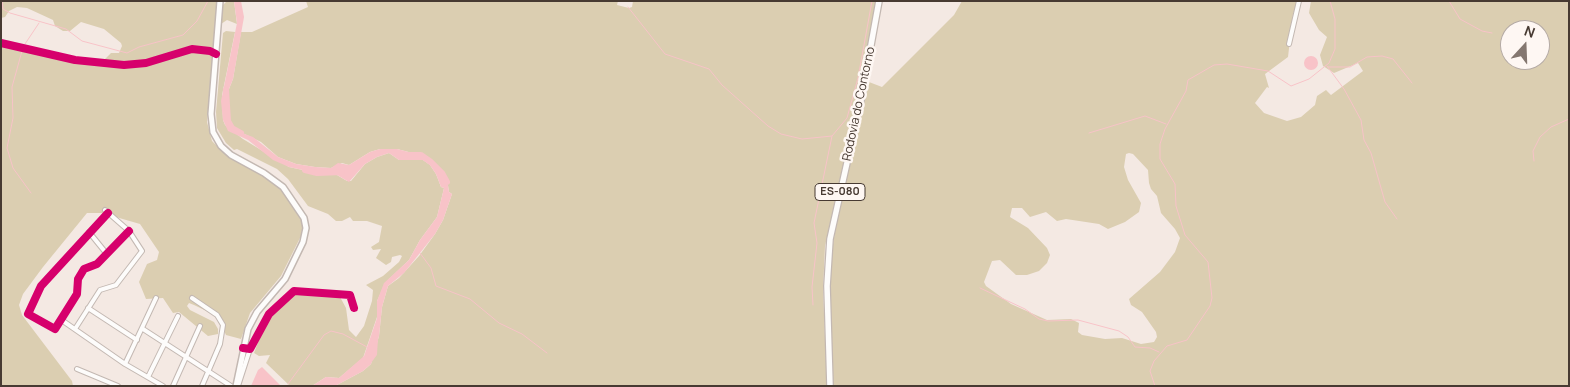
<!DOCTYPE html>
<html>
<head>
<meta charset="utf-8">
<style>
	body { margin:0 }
	#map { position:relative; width:1570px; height:387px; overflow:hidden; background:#f4e9e3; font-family:Manrope,sans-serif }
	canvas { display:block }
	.frame { position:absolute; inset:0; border:2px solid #473a32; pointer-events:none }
	.north { position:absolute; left:1500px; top:20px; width:50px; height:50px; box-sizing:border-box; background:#fef7f3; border:1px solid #b5aba6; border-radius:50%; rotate:20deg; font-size:14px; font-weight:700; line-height:20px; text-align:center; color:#473a32 }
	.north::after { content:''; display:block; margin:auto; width:18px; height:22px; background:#847770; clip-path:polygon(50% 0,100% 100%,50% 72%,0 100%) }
</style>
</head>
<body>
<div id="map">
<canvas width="1570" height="387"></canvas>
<div class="frame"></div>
<div class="north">N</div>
</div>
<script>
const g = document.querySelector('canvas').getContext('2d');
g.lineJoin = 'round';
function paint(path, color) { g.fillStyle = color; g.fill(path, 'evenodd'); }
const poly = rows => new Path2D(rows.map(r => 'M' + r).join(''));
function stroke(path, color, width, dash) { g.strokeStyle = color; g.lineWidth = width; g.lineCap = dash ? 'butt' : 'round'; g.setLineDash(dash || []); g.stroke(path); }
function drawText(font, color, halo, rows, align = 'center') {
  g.font = font + ' Manrope,sans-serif'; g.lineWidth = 5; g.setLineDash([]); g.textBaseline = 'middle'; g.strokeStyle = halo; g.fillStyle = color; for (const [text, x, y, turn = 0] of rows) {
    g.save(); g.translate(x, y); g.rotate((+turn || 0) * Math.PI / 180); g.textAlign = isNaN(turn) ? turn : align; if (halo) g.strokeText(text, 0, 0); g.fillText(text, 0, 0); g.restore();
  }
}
paint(poly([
	[1,1,218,1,207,122,212,141,227,156,276,182,300,215,303,224,301,236,281,276,250,313,241,339,226,335,217,316,194,305,189,303,187,306,190,310,214,322,218,329,218,334,208,336,179,312,173,313,163,298,146,299,139,282,147,264,157,260,159,252,140,224,102,213,87,213,43,267,23,294,19,305,22,315,72,381,73,386,1,386,1,41,44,55,77,59,83,57,99,60,105,59,111,53,119,53,122,46,121,43,104,29,81,22,70,31,63,31,55,26,53,20,27,8,17,7,9,11,5,17,1,18],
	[227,1,234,1,237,24,227,20,221,24,223,5],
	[306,1,618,1,617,5,629,8,632,7,633,1,877,1,871,40,825,246,823,290,827,386,335,386,363,371,371,364,379,336,382,307,388,286,399,278,419,256,435,234,443,220,452,194,449,192,447,179,433,162,424,156,397,149,380,149,370,152,349,165,342,163,331,168,315,167,296,164,278,157,261,142,228,126,225,99,233,79,241,32,252,32,308,7],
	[962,1,1299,1,1293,14,1288,57,1265,74,1269,88,1267,87,1255,103,1264,113,1287,121,1301,117,1315,105,1317,96,1326,90,1331,95,1363,71,1358,63,1334,73,1323,66,1320,55,1327,37,1319,30,1309,13,1311,1,1569,1,1569,386,832,386,829,270,836,225,869,82,882,87,954,15],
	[1510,30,1540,30,1540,60,1510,60],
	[1129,153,1133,154,1148,170,1149,183,1151,189,1157,196,1161,213,1175,229,1180,238,1175,252,1160,272,1129,299,1131,305,1142,312,1156,332,1157,337,1154,342,1141,344,1122,338,1105,339,1082,335,1078,332,1079,323,1071,319,1047,320,1011,304,986,286,984,282,992,261,1000,260,1016,275,1027,275,1039,271,1047,263,1050,255,1047,248,1028,228,1010,217,1012,208,1022,208,1030,217,1046,212,1057,221,1066,219,1099,224,1108,229,1125,222,1139,212,1141,203,1128,180,1124,167,1126,154],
	[226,31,235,32,222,95,223,120,225,125,243,139,289,167,312,172,332,172,347,181,351,181,365,164,377,157,389,153,399,160,423,160,430,165,436,174,441,187,444,188,437,217,420,240,409,260,386,282,377,301,377,317,363,358,339,378,326,377,312,386,290,386,266,363,270,355,259,356,254,353,266,321,276,309,296,293,339,295,346,308,349,330,356,337,364,326,372,301,373,290,366,285,383,276,399,262,402,256,400,255,392,257,391,262,386,265,376,258,381,249,373,250,371,247,379,242,382,226,367,221,353,221,350,217,342,221,336,221,328,214,308,206,288,179,277,169,237,149,234,150,226,143,217,128,216,112,223,33]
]), '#dbceb1');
paint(poly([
	[234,1,241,1,244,17,233,79,225,99,227,123,231,129,253,137,278,157,296,164,315,167,331,168,338,163,349,165,370,152,380,149,397,149,424,156,431,159,447,179,449,192,452,194,443,220,435,234,404,273,388,286,382,307,379,336,371,364,363,371,335,386,312,386,326,377,339,378,364,356,377,318,377,301,384,283,409,260,420,240,437,217,444,188,441,187,436,174,430,165,423,160,399,160,389,153,377,157,365,164,349,182,332,172,312,172,289,167,273,160,248,140,228,131,223,120,221,101,237,23],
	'1304 63a7 7 0 1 1 14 0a7 7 0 1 1-14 0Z',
	[262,367,281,386,251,386,258,370]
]), '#f8c3c8');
stroke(poly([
	[2,1,3,9,10,13,66,29,82,41,127,53,139,47,183,35,197,21,208,1],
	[1449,1,1460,19,1482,31,1492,33],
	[628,7,665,54,709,69,722,85,768,126,781,134,802,139,832,136,847,118,858,78,872,1],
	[25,44,39,23],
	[22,51,12,87,13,118,7,148,13,168,31,193],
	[1327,66,1344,89,1361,120,1364,140,1371,153,1385,202,1397,219],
	[1328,67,1350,67,1367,57,1382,56,1393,59,1412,83],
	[1089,133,1145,116,1166,124],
	[1534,161,1533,151,1540,137,1551,127,1569,119],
	[420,253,431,268,436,286,470,299,499,323,522,334,547,353],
	[980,288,1025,309,1039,319,1048,321,1078,320,1119,331,1128,337,1135,347,1150,348,1159,352],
	[813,305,812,287,817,243,814,223,832,136],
	[288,384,324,335,331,331,343,334,367,347],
	[1155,386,1150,371,1154,361,1167,346,1187,340,1210,306,1212,298,1208,262,1185,235,1176,206,1175,184,1160,159,1160,144,1165,129,1186,91,1188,80,1214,65,1227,64,1268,71,1291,86,1309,79,1329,63,1335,49,1335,19,1330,1]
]), '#f8c3c8', 1);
stroke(poly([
	[226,90,228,121,232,128,241,133],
	[409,155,421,155,431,162,442,173,447,182],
	[305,170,317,173,342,172],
	[368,362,374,354,375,339]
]), '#f8c3c8', 6);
const street = poly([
	[1,43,75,60,124,65,146,63,192,49,210,51,216,54],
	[1289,44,1299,1],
	[108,213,41,286,28,314,55,329,77,294,78,279,84,269,97,264,129,231],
	[89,232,106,253],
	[192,298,217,315,223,325,220,344,202,386],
	[88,308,137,340],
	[63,321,125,364,163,386],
	[75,329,100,290,116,285,142,251,129,231,105,210],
	[143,329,231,386],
	[243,348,250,349,269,314,294,291,350,295,354,308],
	[125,364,156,298],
	[77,369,118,386],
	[148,377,178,316],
	[173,386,200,326],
	[238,386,250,349]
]);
const secondary = poly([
	[220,1,211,114,213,132,221,146,231,155,264,173,283,187,304,218,306,228,303,242,285,279,257,312,248,329,236,386]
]);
const primary = poly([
	[830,386,827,286,830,239,861,100,879,1]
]);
stroke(street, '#c3b8b2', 6);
stroke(secondary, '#c3b8b2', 8);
stroke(primary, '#c3b8b2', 8);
stroke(street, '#fdfcfb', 4);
stroke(secondary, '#fdfcfb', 5);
stroke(primary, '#fdfcfb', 5.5);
stroke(poly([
	[1,43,75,60,124,65,146,63,192,49,210,51,216,54],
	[108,213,41,286,28,314,55,329,77,294,78,279,84,269,97,264,129,231],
	[243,348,250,349,269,314,294,291,350,295,354,308]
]), '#d6006c', 8);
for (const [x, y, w] of [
	[840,192,50]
]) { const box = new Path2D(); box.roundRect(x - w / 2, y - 8.5, w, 17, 4); g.fillStyle = '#fef7f3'; g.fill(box); stroke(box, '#473a32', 1); }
drawText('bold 11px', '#473a32', null, [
	["ES-080",840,192]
]);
drawText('12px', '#473a32', '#fef7f3', [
	["Rodovia do Contorno",859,104,-78]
]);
</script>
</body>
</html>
